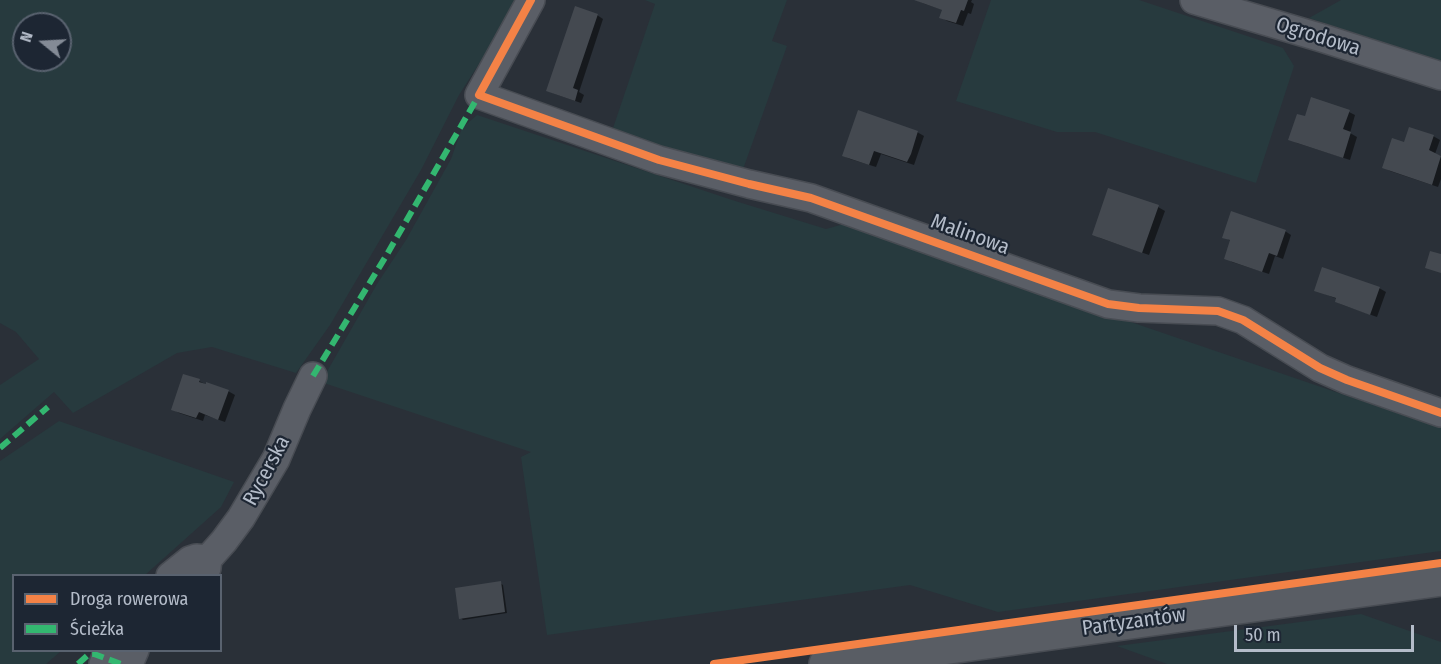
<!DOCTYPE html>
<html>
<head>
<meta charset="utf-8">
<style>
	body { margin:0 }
	#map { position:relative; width:1441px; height:664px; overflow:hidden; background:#2a3038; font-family:"Fira Sans Condensed",sans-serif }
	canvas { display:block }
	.legend { position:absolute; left:12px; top:574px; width:210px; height:78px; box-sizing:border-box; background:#1d2633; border:2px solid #59626f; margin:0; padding:8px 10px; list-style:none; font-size:18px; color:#b4bcc9 }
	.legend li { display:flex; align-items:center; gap:12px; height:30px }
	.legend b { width:30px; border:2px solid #59626f }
	.north { position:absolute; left:12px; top:12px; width:60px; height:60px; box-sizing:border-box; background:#1d2633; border:2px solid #59626f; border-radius:50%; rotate:288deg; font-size:16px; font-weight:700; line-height:24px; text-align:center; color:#b4bcc9 }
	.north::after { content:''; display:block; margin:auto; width:21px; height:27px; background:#848b96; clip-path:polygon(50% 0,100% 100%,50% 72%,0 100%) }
	.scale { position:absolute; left:1234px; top:625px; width:180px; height:27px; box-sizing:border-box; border:3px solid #b4bcc9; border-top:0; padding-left:8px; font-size:18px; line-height:21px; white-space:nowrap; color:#b4bcc9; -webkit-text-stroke:4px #1d2633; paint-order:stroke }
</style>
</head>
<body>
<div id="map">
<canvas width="1441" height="664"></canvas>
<ul class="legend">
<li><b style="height:8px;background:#f48246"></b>Droga rowerowa</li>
<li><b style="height:8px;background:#33b770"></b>Ścieżka</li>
</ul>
<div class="north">N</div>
<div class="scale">50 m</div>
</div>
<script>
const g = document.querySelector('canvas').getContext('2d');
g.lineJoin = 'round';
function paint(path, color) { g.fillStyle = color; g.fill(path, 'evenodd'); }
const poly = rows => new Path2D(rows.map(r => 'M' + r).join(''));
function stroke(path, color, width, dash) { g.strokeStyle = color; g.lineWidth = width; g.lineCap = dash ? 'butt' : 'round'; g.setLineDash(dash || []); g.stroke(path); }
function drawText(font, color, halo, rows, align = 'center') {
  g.font = font + ' "Fira Sans Condensed",sans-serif'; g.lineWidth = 4.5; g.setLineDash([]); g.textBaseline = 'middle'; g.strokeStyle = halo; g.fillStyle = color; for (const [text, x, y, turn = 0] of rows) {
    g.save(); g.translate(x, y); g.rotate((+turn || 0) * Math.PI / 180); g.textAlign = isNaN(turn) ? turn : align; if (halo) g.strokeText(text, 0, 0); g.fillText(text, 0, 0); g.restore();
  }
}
paint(poly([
	[0,0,520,0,459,95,421,170,330,325,296,373,212,347,177,353,73,413,54,392,0,439,0,385,39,359,16,332,0,323],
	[24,24,60,24,60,60,24,60],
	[645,0,787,0,772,41,787,46,742,172,721,167,612,131,655,4],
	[991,0,1139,0,1283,48,1294,66,1256,183,1095,132,1057,132,956,101],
	[1341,0,1441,0,1441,62,1309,18],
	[477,115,732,200,826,229,844,224,1441,428,1441,551,998,612,910,585,547,635,521,457,531,452,321,382,377,284,406,240,451,159,462,128],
	[59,421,234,482,221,507,145,575,14,576,14,650,61,651,46,664,0,664,0,461],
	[1361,614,1441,642,1441,664,1167,664,1117,646]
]), '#273a3e');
paint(poly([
	[972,0,971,2,974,4,971,14,968,13,963,26,947,21,941,17,943,10,925,4,918,1],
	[597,15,603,19,579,92,584,95,581,103,555,94,548,91],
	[1349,112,1355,115,1350,133,1357,137,1350,160,1297,143,1290,139,1306,118],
	[917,132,924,136,914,165,881,154,876,167,850,159,844,156],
	[1433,136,1440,140,1435,154,1441,156,1441,179,1438,187,1390,171,1383,167],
	[1158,207,1165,211,1149,255,1100,238,1094,234],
	[1285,231,1291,235,1283,259,1275,256,1269,274,1232,262,1226,258,1231,241,1224,237],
	[1379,288,1386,292,1377,317,1343,305,1336,302,1337,299,1315,290],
	[199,381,207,385,228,391,235,395,225,422,205,415,203,421,179,413,173,409],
	[500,583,503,585,507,613,463,620,461,618]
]), '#0007');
paint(poly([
	[914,0,968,0,964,11,961,10,956,23,939,18,942,10],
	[575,6,598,14,573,88,578,90,575,101,546,91],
	[1311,97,1350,110,1343,129,1351,132,1343,158,1288,140,1297,114,1305,116],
	[858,110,918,131,911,154,907,162,874,151,869,165,842,156],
	[1409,127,1434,135,1429,150,1441,156,1432,185,1382,168,1392,138,1404,142],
	[1108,188,1159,205,1142,253,1092,235],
	[1231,211,1286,230,1277,256,1269,253,1262,272,1224,259,1230,240,1222,238],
	[1430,251,1441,254,1441,273,1425,268],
	[1322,267,1380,287,1370,315,1335,302,1336,298,1314,291],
	[183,374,200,379,199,382,206,384,206,382,229,390,218,420,199,412,196,418,171,410],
	[501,581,505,612,459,619,455,588]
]), '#444950');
const street = poly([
	[531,0,479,95,659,160,749,184,811,198,1108,304,1139,308,1218,311,1243,320,1320,368,1347,380,1441,413],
	[1194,0,1322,38,1441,76],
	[170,576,190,560,196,558,208,559],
	[204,576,207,568,208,559,224,541,241,518,276,459,297,409,313,376],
	[103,664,108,650],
	[129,664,135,650]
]);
const secondary = poly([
	[826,664,1441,579]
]);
stroke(street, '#484c53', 30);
stroke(secondary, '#484c53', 36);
stroke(street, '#5a5e66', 27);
stroke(secondary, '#595d64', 33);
stroke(poly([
	[313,376,386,256,479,95],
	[0,448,48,407],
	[78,664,89,654,94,654,121,664]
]), '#33b770', 6, [12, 6]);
stroke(poly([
	[531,0,479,95,659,160,749,184,811,198,1108,304,1139,308,1218,311,1243,320,1320,368,1347,380,1441,413],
	[714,664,1441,563]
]), '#f48246', 8);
drawText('21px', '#b4bcc9', '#1d2633', [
	["Ogrodowa",1318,37,17],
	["Malinowa",970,235,20],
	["Rycerska",267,471,-62],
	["Partyzantów",1134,622,-8]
]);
</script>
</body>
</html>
